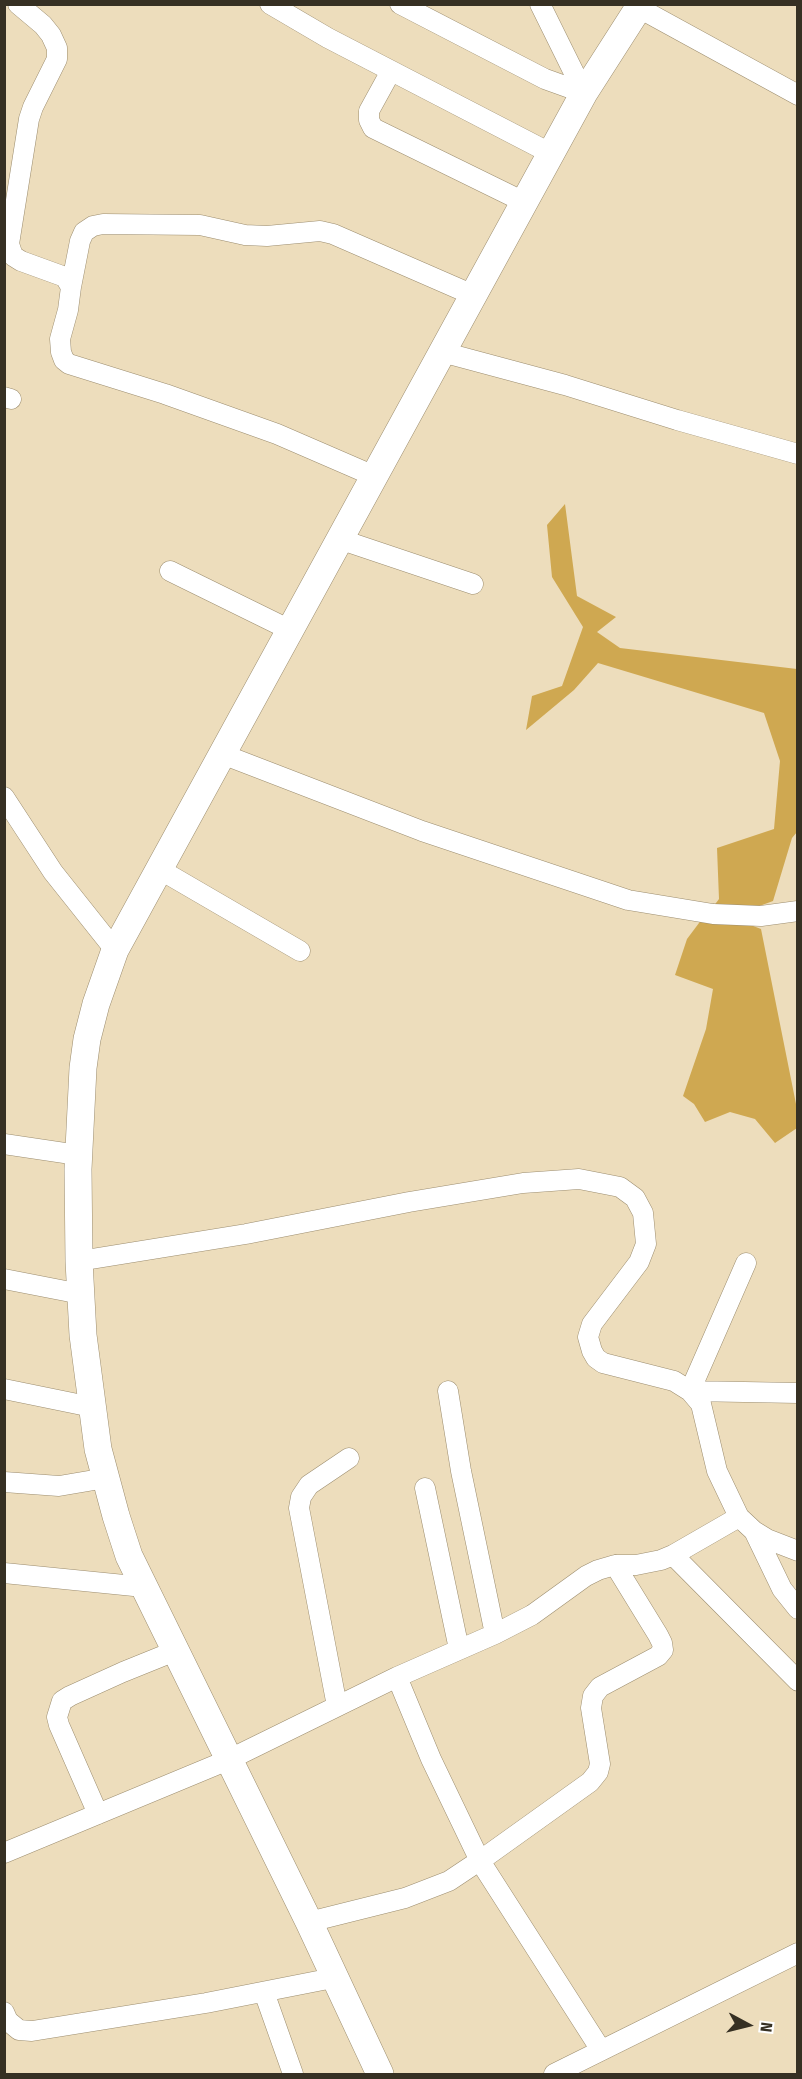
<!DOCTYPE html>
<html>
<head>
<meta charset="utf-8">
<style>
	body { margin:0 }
	#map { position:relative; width:802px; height:2079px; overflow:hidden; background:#edddbc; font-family:"Fira Sans Condensed",sans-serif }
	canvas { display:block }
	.frame { position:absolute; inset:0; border:6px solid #363023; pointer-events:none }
	.north { position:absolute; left:718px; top:1995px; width:60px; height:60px; -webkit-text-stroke:4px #fff; paint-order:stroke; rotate:97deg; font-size:16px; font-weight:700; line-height:24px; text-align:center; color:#363023 }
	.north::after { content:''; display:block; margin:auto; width:21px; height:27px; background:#363023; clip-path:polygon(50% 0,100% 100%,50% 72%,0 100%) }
</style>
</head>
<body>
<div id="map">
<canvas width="802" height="2079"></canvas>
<div class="frame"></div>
<div class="north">N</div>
</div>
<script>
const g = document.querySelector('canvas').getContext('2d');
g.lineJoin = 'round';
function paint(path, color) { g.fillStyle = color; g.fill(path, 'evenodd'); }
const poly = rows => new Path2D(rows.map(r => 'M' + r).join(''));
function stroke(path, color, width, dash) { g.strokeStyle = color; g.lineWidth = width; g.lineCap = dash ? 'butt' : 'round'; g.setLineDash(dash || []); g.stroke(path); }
paint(poly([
	[565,504,577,596,616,617,597,632,620,648,797,669,797,832,792,838,773,901,754,908,713,907,719,899,717,848,774,829,780,761,764,713,598,663,574,690,526,730,532,696,562,686,583,627,552,577,547,525],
	[702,919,748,924,761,929,797,1109,797,1128,775,1143,755,1119,730,1112,705,1122,694,1104,683,1096,706,1029,713,989,675,975,687,939]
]), '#cfa851');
const street = poly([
	[18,4,43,25,51,35,57,48,57,59,33,107,29,119,9,244,13,256,21,261,65,277,71,287,68,310,60,339,61,352,64,360,69,364,165,394,277,434,374,476],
	[270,4,328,38,550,153],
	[400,4,545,79,584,93],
	[540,4,584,93],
	[639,8,798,95],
	[391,71,369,111,369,120,373,128,524,202],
	[71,287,80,241,84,232,93,226,103,224,200,225,245,235,267,236,320,231,333,234,473,295],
	[442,352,565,385,677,420,798,454],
	[4,397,11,399],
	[339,539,473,584],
	[170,571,290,630],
	[222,754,422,831,628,900,713,914,761,916,798,911],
	[4,797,53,872,115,950],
	[159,869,300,951],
	[4,1144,78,1155],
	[79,1261,246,1234,409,1202,523,1183,579,1179,620,1187,635,1198,643,1213,646,1244,639,1262,592,1324,588,1337,592,1351,596,1358,603,1363,674,1381,690,1391,701,1404,717,1471,739,1517,754,1531,767,1539,798,1551],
	[746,1263,690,1391,798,1393],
	[4,1279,81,1294],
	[4,1389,92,1407],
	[448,1391,461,1471,495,1634],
	[4,1482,59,1486,106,1478],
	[425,1488,459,1649],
	[754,1531,782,1589,798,1609],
	[673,1555,798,1681],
	[4,1573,144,1587],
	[397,1677,431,1759,480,1861,601,2050],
	[337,1706,299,1508,301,1497,309,1485,349,1458],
	[98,1814,59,1725,57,1717,62,1701,70,1696,123,1672,175,1651],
	[4,1853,228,1760,397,1677,495,1634,532,1615,586,1576,598,1570,615,1565,636,1565,661,1560,673,1555,739,1517],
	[309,1922,405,1898,449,1881,488,1855,590,1782,598,1772,600,1764,591,1708,593,1696,600,1687,658,1656,663,1650,662,1643,658,1635,615,1565],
	[264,1992,293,2074],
	[4,2012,8,2021,19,2030,32,2031,206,2003,333,1978],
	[554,2074,798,1953]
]);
const secondary = poly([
	[380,2074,309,1922,129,1556,116,1516,98,1449,83,1335,79,1261,78,1169,83,1068,87,1039,96,1004,115,950,584,93,641,4]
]);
stroke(street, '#9c8d6f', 21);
stroke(secondary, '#9c8d6f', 28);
stroke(street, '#fff', 20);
stroke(secondary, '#fff', 27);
</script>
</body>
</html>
